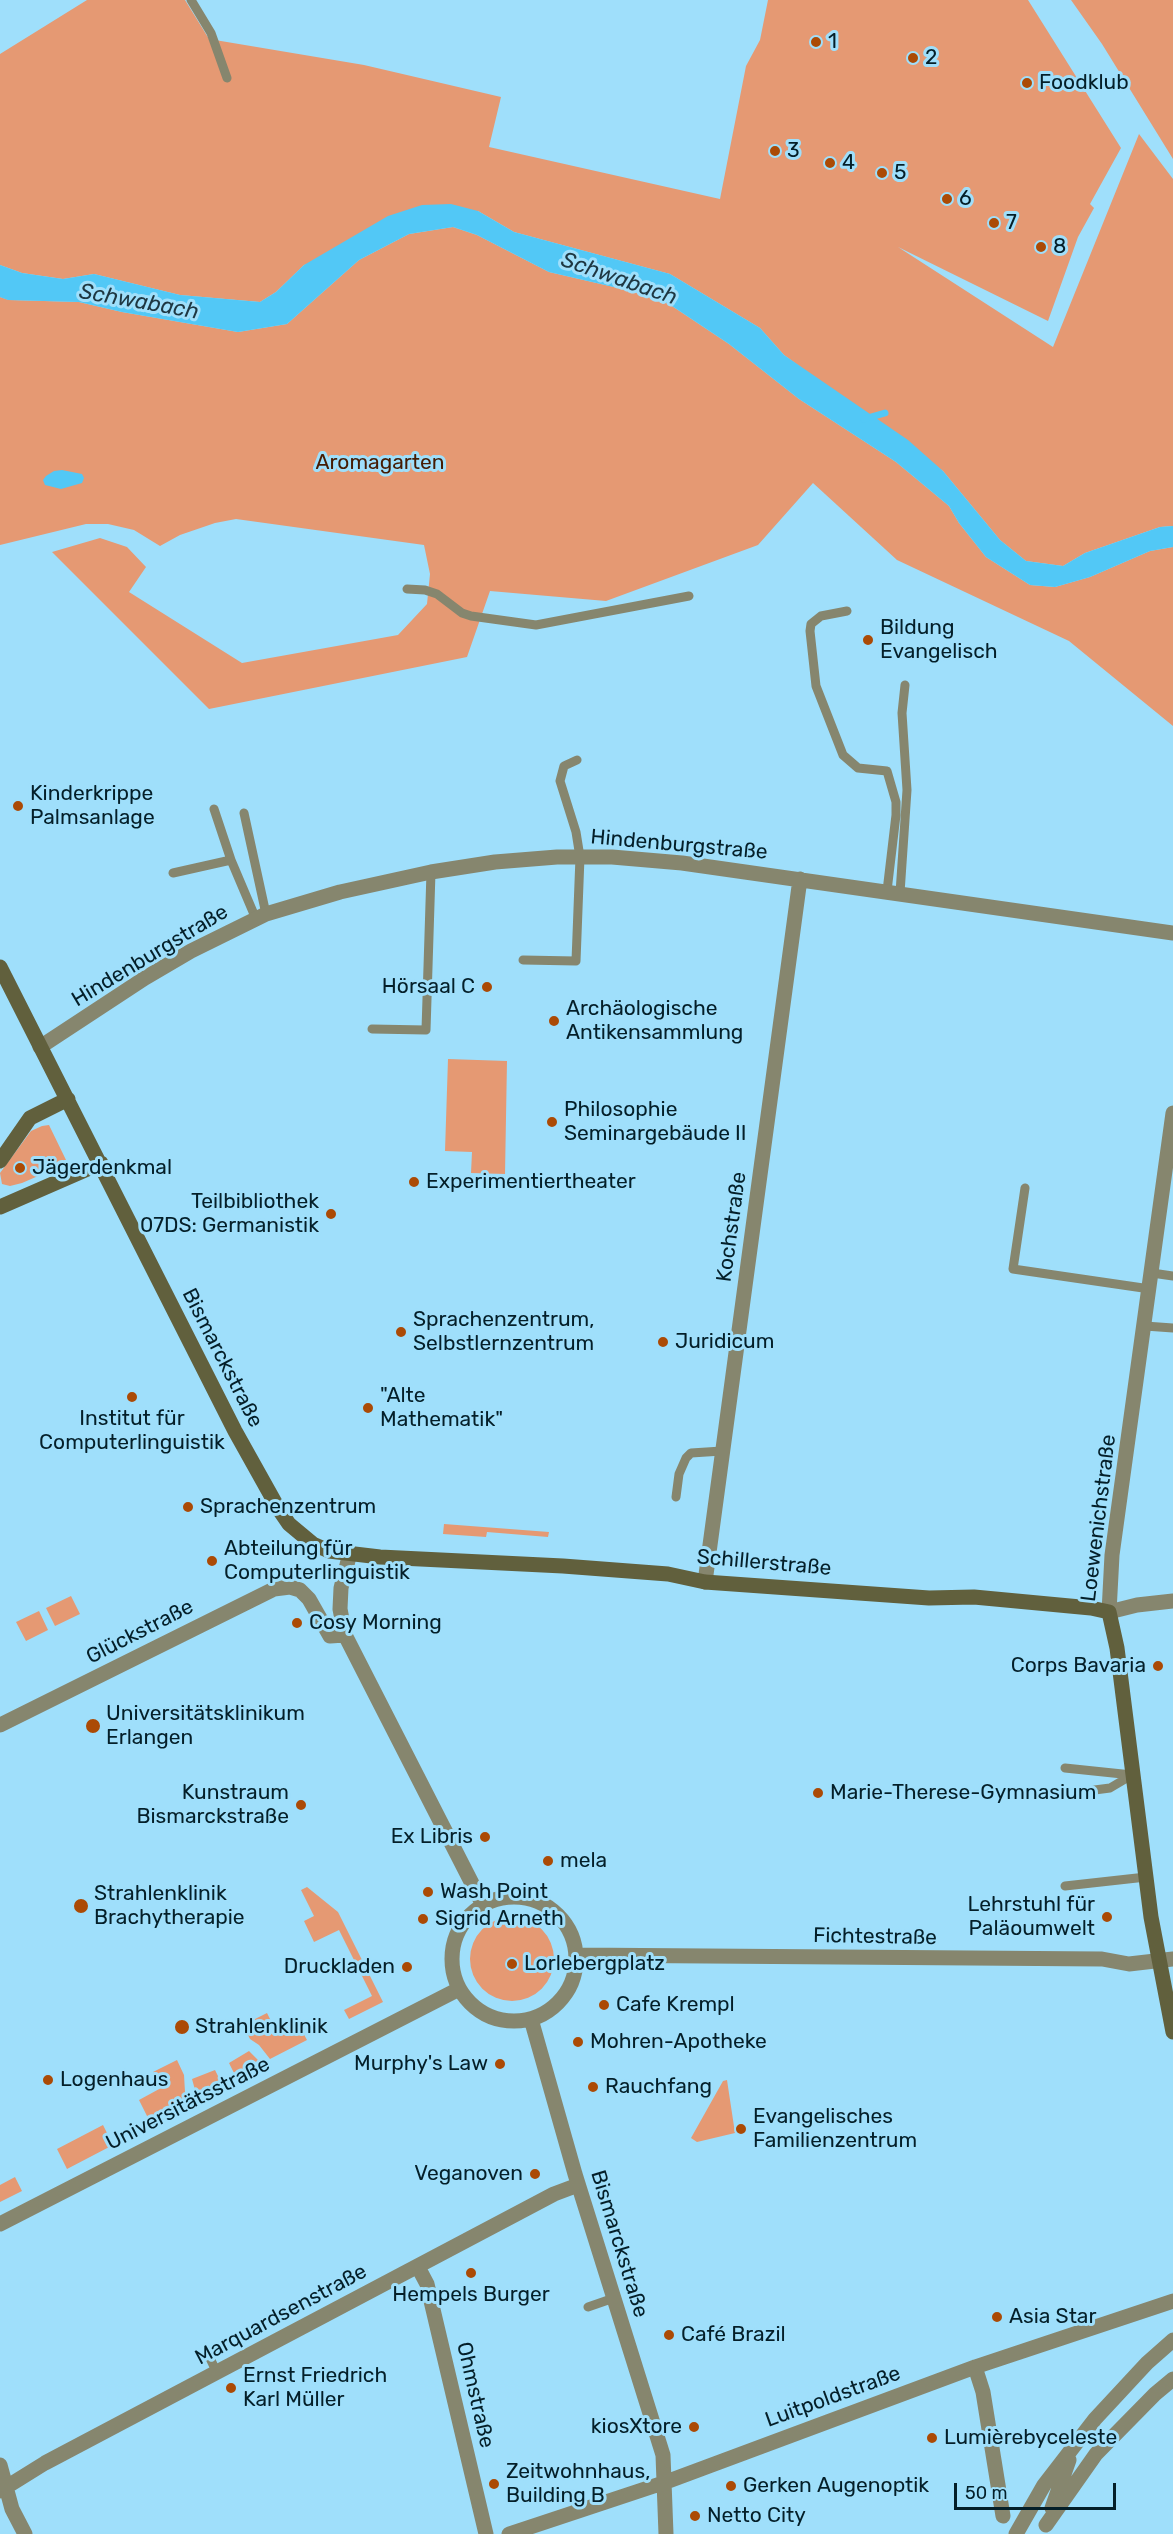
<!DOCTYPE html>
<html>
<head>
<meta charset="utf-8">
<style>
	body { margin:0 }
	#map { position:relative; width:1173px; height:2534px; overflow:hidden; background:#9fdffb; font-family:Rubik,sans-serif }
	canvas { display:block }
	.scale { position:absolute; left:954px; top:2483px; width:162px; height:27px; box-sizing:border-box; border:3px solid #041f29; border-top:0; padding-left:8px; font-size:18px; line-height:21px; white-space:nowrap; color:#041f29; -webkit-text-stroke:4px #9fdffb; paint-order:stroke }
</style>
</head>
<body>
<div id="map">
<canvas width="1173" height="2534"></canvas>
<div class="scale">50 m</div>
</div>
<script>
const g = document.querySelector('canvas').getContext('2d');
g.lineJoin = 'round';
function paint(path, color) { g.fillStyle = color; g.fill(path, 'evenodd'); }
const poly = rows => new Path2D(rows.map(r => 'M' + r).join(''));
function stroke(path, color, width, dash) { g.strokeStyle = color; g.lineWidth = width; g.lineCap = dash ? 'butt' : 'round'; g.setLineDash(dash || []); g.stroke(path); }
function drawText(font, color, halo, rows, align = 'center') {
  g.font = font + ' Rubik,sans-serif'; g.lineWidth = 6; g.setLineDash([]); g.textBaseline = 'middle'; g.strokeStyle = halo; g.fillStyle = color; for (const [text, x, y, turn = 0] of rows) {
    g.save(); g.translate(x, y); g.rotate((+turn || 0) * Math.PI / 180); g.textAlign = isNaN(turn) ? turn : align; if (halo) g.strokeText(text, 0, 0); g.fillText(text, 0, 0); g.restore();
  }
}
paint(poly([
	[87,0,185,0,209,39,364,65,501,97,489,147,720,199,746,66,760,40,768,0,1028,0,1121,148,1090,204,1094,208,1078,237,1048,321,898,247,1053,347,1139,134,1173,179,1173,526,1160,527,1085,553,1063,566,1026,561,1000,540,943,471,784,355,760,328,670,274,514,232,478,211,304,265,276,292,260,302,180,295,94,274,63,279,22,273,0,265,0,54],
	[1071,0,1173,0,1173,159,1102,44],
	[453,227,477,235,549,272,644,294,669,304,729,344,799,399,896,462,949,506,959,523,986,557,1030,585,1055,587,1090,577,1150,551,1173,547,1173,726,1069,641,897,560,813,483,758,545,606,601,490,591,467,657,209,709,52,552,100,538,127,547,146,567,129,592,242,663,398,635,427,604,430,574,424,545,236,519,215,523,180,535,160,546,134,530,108,524,86,524,0,545,0,297,9,300,79,302,122,312,238,332,287,324,359,260,409,234],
	[448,1059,507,1061,505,1174,471,1173,472,1152,445,1151],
	[49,1125,66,1160,59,1167,22,1183,10,1186,2,1184,0,1173,31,1131,42,1126],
	[444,1524,549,1532,548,1537,487,1532,486,1537,443,1534],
	[71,1596,80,1614,55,1626,46,1608],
	[39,1611,48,1630,26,1641,16,1622],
	[307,1887,338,1912,383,2002,349,2019,344,2010,372,1996,339,1930,314,1942,304,1921,314,1916,301,1890],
	'470 1959a42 42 0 1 1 84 0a42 42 0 1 1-84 0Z',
	[267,2013,275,2029,295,2018,307,2040,270,2059,259,2045,250,2039,243,2025],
	[249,2051,262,2064,236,2077,229,2063],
	[177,2060,184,2075,185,2092,190,2101,150,2122,139,2100,161,2088,153,2072],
	[215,2070,222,2084,197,2097,192,2079],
	[727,2080,735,2133,697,2142,691,2138,723,2081],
	[103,2125,113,2145,67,2169,57,2149],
	[15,2177,22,2191,0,2202,0,2185]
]), '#e59973');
paint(poly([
	[451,204,478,211,514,232,670,274,760,328,784,355,908,440,943,471,1000,540,1026,561,1063,566,1085,553,1160,527,1173,526,1173,547,1150,551,1090,577,1055,587,1030,585,986,557,959,523,949,506,896,462,799,399,729,344,669,304,644,294,549,272,477,235,453,227,409,234,359,260,287,324,238,332,122,312,79,302,8,300,0,297,0,265,22,273,63,279,94,274,180,295,260,302,276,292,304,265,388,216,422,205],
	[62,470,82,474,84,478,82,483,61,489,45,485,43,480,46,476,54,471]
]), '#52c8f6');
stroke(poly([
	[864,419,885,413]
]), '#52c8f6', 7);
stroke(poly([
	[191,0,211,33,227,78],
	[407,589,425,590,437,594,462,613,471,616,536,625,689,596],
	[847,611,821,616,811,624,810,631,816,686,843,755,858,768,887,771,896,802,896,815,887,891],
	[214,809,231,860],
	[244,813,266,914],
	[173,873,231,860,256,919],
	[900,893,907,790,902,713,905,685],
	[523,960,576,961,580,857,576,832,560,781,564,766,577,760],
	[372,1029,426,1030,431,872],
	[1025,1188,1013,1269,1150,1289],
	[1152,1273,1173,1276],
	[1145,1326,1173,1328],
	[676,1497,679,1474,686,1458,691,1453,722,1451],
	[1065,1768,1132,1775],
	[1056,1795,1110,1788,1132,1775],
	[1065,1886,1146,1877],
	[588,2307,614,2298],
	[209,2356,217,2373]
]), '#86866e', 9);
stroke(poly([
	[40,1047,145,978,191,951,266,914,340,892,431,872,495,862,557,857,612,857,682,863,1173,933],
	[1173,1113,1112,1555,1109,1612,1137,1605,1173,1601],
	[350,1553,341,1588,340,1609,345,1635,483,1905],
	[705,1582,800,879],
	[0,1725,274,1589,290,1587,300,1590,309,1599,330,1636,345,1635],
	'452 1959a62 62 0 1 1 124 0a62 62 0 1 1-124 0Z',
	[576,1955,1102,1959,1129,1964,1173,1959],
	[531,2019,575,2174,663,2455,666,2534],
	[0,2224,459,1989],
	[418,2267,427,2284,486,2534],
	[975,2367,983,2392,1003,2516],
	[0,2465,12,2509,25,2534],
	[0,2491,45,2463,554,2194,578,2185],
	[1052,2508,1069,2460],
	[1046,2525,1096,2454,1155,2394,1173,2379],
	[509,2534,666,2482,975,2367,1173,2301],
	[1016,2534,1044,2485,1095,2419,1147,2363,1173,2340]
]), '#86866e', 15);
stroke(poly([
	[0,967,235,1431,278,1508,289,1524,313,1544,329,1551,380,1557,563,1566,668,1574,705,1582,929,1598,974,1597,1091,1608,1109,1612,1117,1648,1151,1917,1173,2032],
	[0,1161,30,1118,68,1099],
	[0,1207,101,1163]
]), '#61603d', 15);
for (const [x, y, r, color] of [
	[816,42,6,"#ab4a05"],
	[913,58,6,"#ab4a05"],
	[1027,83,6,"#ab4a05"],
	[775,151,6,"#ab4a05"],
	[830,163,6,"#ab4a05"],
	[882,173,6,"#ab4a05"],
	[947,199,6,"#ab4a05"],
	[994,223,6,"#ab4a05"],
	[1041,247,6,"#ab4a05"],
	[868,640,6,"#ab4a05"],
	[18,806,6,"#ab4a05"],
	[487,987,6,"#ab4a05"],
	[554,1021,6,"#ab4a05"],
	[552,1122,6,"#ab4a05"],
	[20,1168,6,"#ab4a05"],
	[414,1182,6,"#ab4a05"],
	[331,1214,6,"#ab4a05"],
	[401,1332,6,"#ab4a05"],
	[663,1342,6,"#ab4a05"],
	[132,1397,6,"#ab4a05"],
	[368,1408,6,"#ab4a05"],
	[188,1507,6,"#ab4a05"],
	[212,1561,6,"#ab4a05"],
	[297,1623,6,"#ab4a05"],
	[1158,1666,6,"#ab4a05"],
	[93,1726,8,"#ab4a05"],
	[818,1793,6,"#ab4a05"],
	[301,1805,6,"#ab4a05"],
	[485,1837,6,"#ab4a05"],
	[548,1861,6,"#ab4a05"],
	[428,1892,6,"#ab4a05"],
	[81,1906,8,"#ab4a05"],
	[1107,1917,6,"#ab4a05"],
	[423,1919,6,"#ab4a05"],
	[512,1964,6,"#ab4a05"],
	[407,1967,6,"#ab4a05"],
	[604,2005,6,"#ab4a05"],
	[182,2027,8,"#ab4a05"],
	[578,2042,6,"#ab4a05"],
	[500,2064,6,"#ab4a05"],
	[48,2080,6,"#ab4a05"],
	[593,2087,6,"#ab4a05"],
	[741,2129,6,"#ab4a05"],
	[535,2174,6,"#ab4a05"],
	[471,2273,6,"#ab4a05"],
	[997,2317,6,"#ab4a05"],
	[669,2335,6,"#ab4a05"],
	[231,2388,6,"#ab4a05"],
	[694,2427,6,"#ab4a05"],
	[932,2438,6,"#ab4a05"],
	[494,2484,6,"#ab4a05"],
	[731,2486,6,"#ab4a05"],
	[695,2516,6,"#ab4a05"]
]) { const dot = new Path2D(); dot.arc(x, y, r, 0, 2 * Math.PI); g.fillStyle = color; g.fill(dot); stroke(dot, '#9fdffb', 2); }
drawText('21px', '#041f29', '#9fdffb', [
	["1",828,42],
	["2",925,58],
	["Foodklub",1039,83],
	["3",787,151],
	["4",842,163],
	["5",894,173],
	["6",959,199],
	["7",1006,223],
	["8",1053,247],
	["Bildung",880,628],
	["Evangelisch",880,652],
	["Kinderkrippe",30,794],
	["Palmsanlage",30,818],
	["Hörsaal C",475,987,"right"],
	["Archäologische",566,1009],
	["Antikensammlung",566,1033],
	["Philosophie",564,1110],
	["Seminargebäude II",564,1134],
	["Jägerdenkmal",32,1168],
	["Experimentiertheater",426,1182],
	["Teilbibliothek",319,1202,"right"],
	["07DS: Germanistik",319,1226,"right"],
	["Sprachenzentrum,",413,1320],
	["Selbstlernzentrum",413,1344],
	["Juridicum",675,1342],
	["\"Alte",380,1396],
	["Mathematik\"",380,1420],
	["Institut für",132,1419,"center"],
	["Computerlinguistik",132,1443,"center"],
	["Sprachenzentrum",200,1507],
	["Abteilung für",224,1549],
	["Computerlinguistik",224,1573],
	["Cosy Morning",309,1623],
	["Corps Bavaria",1146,1666,"right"],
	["Universitätsklinikum",106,1714],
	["Erlangen",106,1738],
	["Kunstraum",289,1793,"right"],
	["Bismarckstraße",289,1817,"right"],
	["Marie-Therese-Gymnasium",830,1793],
	["Ex Libris",473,1837,"right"],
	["mela",560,1861],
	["Wash Point",440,1892],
	["Strahlenklinik",94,1894],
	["Brachytherapie",94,1918],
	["Lehrstuhl für",1095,1905,"right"],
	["Paläoumwelt",1095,1929,"right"],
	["Sigrid Arneth",435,1919],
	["Lorlebergplatz",524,1964],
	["Druckladen",395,1967,"right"],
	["Cafe Krempl",616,2005],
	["Strahlenklinik",195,2027],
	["Mohren-Apotheke",590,2042],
	["Murphy's Law",488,2064,"right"],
	["Logenhaus",60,2080],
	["Rauchfang",605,2087],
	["Evangelisches",753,2117],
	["Familienzentrum",753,2141],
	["Veganoven",523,2174,"right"],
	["Hempels Burger",471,2295,"center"],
	["Asia Star",1009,2317],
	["Café Brazil",681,2335],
	["Ernst Friedrich",243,2376],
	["Karl Müller",243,2400],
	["kiosXtore",682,2427,"right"],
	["Lumièrebyceleste",944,2438],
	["Zeitwohnhaus,",506,2472],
	["Building B",506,2496],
	["Gerken Augenoptik",743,2486],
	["Netto City",707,2516]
], 'left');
drawText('21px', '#451b03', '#9fdffb', [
	["Aromagarten",380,463]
]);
drawText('21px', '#041f29', '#9fdffb', [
	["Hindenburgstraße",679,845,5],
	["Hindenburgstraße",150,956,-31],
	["Kochstraße",732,1227,-82],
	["Bismarckstraße",222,1358,63],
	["Loewenichstraße",1099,1518,-83],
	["Schillerstraße",764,1563,5],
	["Glückstraße",140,1632,-27],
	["Fichtestraße",875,1937,1],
	["Universitätsstraße",188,2104,-27],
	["Bismarckstraße",619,2244,73],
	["Marquardsenstraße",281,2315,-28],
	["Ohmstraße",475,2395,77],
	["Luitpoldstraße",833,2397,-20]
]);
drawText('italic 22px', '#1e3742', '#9fdffb', [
	["Schwabach",619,279,19],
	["Schwabach",139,302,10]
]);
</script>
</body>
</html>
